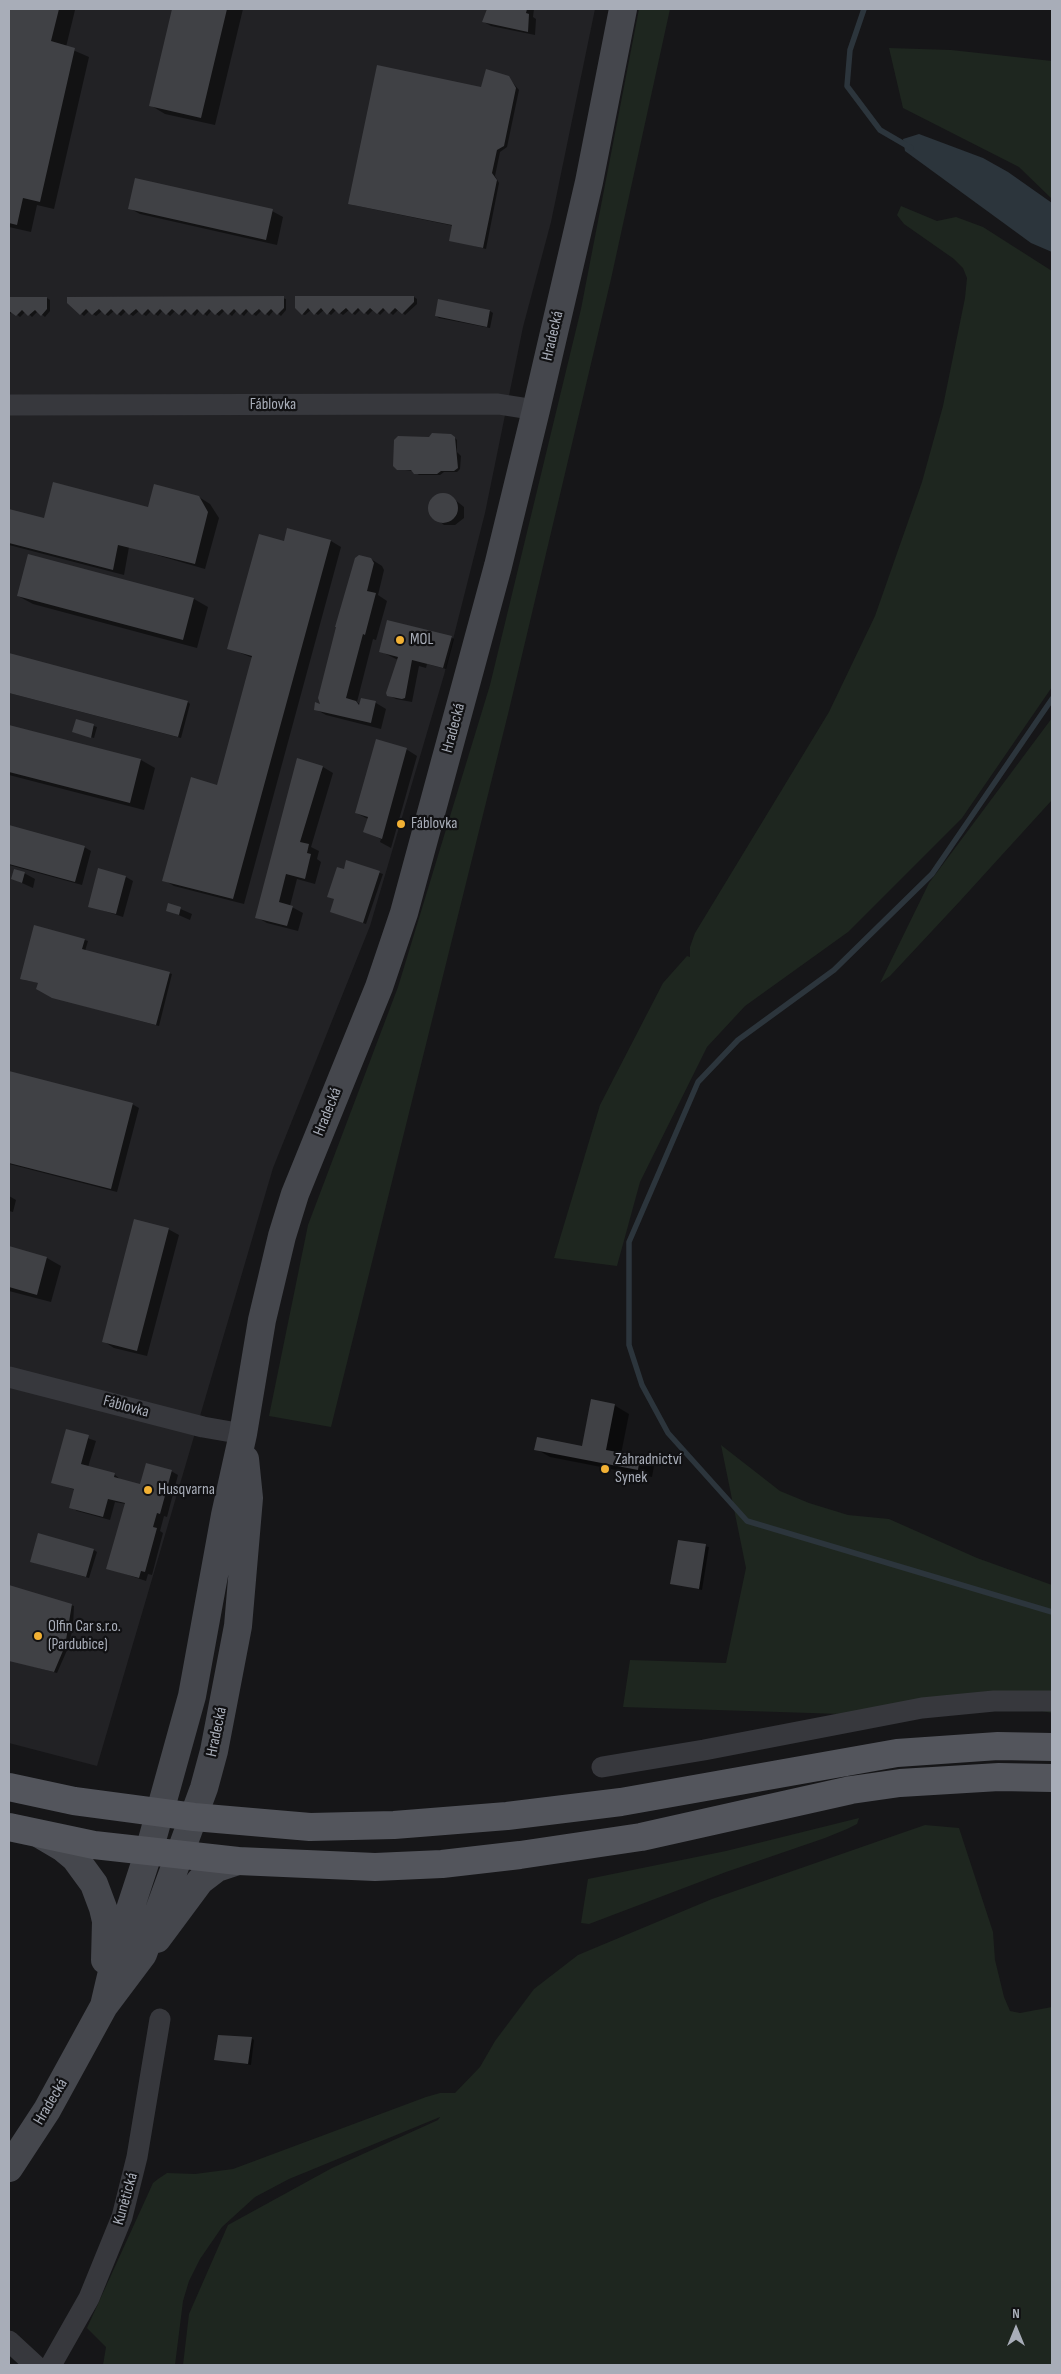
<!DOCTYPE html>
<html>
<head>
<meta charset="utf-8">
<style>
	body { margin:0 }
	#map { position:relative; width:1061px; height:2374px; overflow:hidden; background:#161618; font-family:"Sofia Sans Condensed",sans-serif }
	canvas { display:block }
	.frame { position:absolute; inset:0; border:10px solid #a8adb8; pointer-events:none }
	.north { position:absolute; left:991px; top:2304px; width:50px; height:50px; -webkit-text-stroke:4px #111113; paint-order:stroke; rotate:0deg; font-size:14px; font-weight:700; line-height:20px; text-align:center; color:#a8adb8 }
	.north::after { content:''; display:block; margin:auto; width:18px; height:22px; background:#a8adb8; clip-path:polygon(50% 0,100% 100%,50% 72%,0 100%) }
</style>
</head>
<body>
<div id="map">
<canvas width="1061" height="2374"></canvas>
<div class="frame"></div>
<div class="north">N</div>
</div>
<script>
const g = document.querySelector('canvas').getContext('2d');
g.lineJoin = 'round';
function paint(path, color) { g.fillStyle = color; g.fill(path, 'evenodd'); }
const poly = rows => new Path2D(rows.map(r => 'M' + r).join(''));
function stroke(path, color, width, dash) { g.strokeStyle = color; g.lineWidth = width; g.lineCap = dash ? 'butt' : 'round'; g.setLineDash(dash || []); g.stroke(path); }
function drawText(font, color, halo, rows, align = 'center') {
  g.font = font + ' "Sofia Sans Condensed",sans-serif'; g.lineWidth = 4.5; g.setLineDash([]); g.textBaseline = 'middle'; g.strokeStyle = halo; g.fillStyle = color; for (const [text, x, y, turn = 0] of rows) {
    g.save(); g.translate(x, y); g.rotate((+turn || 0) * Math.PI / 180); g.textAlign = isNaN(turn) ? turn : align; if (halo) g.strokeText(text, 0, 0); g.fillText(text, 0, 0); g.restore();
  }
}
paint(poly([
	[9,9,595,9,551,222,523,327,485,513,444,675,370,926,273,1168,97,1766,9,1743]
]), '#222225');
paint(poly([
	[639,9,670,9,611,279,509,710,331,1427,269,1416,308,1225,398,987,490,685,581,309],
	[889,48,951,50,1052,61,1052,199,1019,167,903,108],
	[901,206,937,221,956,217,983,227,1052,271,1052,687,962,818,848,932,745,1006,707,1047,640,1182,617,1266,554,1258,600,1105,663,983,687,956,690,957,690,947,695,933,829,712,875,616,922,482,943,406,965,298,967,278,963,268,954,259,904,224,897,215],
	[1052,718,1052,800,960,901,890,976,880,983,929,883],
	[721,1445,780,1491,809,1503,848,1515,889,1519,977,1558,1052,1585,1052,1713,1031,1709,873,1715,623,1707,630,1660,726,1663,746,1568],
	[859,1818,857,1824,847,1829,825,1838,726,1872,589,1924,581,1923,588,1879,726,1851],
	[925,1825,959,1828,993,1932,995,1960,1004,1997,1010,2011,1020,2013,1052,2007,1052,2365,183,2365,189,2314,228,2225,332,2168,438,2120,440,2117,289,2179,255,2197,222,2227,200,2259,189,2281,183,2301,175,2365,103,2365,106,2347,87,2328,153,2183,158,2179,167,2173,195,2174,233,2169,426,2097,440,2093,455,2093,480,2067,495,2041,534,1989,578,1955,712,1899]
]), '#1e261f');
paint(poly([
	[919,134,983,158,1008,172,1052,203,1052,252,1031,243,905,151,903,139]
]), '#2c353c');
paint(poly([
	[9,9,75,10,66,47,89,57,54,209,37,205,31,232,9,227],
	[174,9,243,9,215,125,165,114,150,105],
	[488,9,534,9,533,17,536,19,535,35,491,26,484,22],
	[508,77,519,90,507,147,500,152,495,176,499,183,486,249,451,240,454,226,353,205,482,88],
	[129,208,272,211,283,217,277,245,140,214],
	[414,297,417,299,417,304,405,315,399,309,393,315,386,309,380,315,374,309,368,315,361,309,355,315,349,310,343,315,336,310,331,315,324,310,318,315,311,310,305,315,302,314,296,298],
	[9,298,47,298,50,300,50,311,45,317,38,311,32,317,26,311,20,317,13,311,9,315],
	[283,298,286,299,286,310,281,316,274,310,269,316,262,310,256,316,249,310,244,316,237,310,232,316,225,310,219,316,212,310,207,316,200,310,195,316,188,310,182,316,176,310,170,316,163,310,158,316,151,311,146,316,139,311,133,316,126,311,121,316,114,311,108,316,102,311,96,316,89,311,84,316,69,303],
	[439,301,490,311,493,313,490,328,439,318,436,316],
	[454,437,457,440,457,452,461,456,460,469,457,472,444,472,440,475,419,475,413,471,398,469],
	[438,494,449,495,464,507,464,518,455,525,444,525,430,513,430,502],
	[199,497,210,504,219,518,205,569,129,547,124,575,9,545,9,510,45,520,155,510],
	[288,530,331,541,341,547,244,904,174,886,164,880,218,786,253,658,228,648,285,542],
	[29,555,194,599,208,607,197,648,33,604,18,596],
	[371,559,382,566,384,570,378,595,387,601,376,640,373,639,357,702,361,705,362,699,376,703,386,709,381,729,326,715,315,709,323,706],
	[451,637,454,639,446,669,427,664,426,668,419,666,412,702,396,699,388,695,398,660,380,651],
	[9,654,188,702,190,704,181,738,9,693],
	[76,720,97,727,94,738,73,732],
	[9,726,141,760,155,768,144,810,9,775],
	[406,749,417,756,391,848,380,842,381,839,365,832,368,819,356,813],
	[323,767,333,773,311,847,319,851,317,859,321,862,315,884,297,879,290,906,303,913,298,931,267,923,256,917],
	[9,827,84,847,91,851,82,885,9,865],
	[347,862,383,874,366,924,334,913],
	[24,873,35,879,33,888,13,879],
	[126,877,133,881,123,917,89,906],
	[169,904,192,914,190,920,167,910],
	[35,926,85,940,88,941,85,951,172,974,159,1026,52,997,39,983,24,980],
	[9,1072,132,1104,139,1108,117,1192,9,1164],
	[9,1196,16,1200,13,1212,9,1211],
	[168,1229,179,1235,147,1356,114,1348,103,1341],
	[9,1248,47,1258,61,1266,51,1302,9,1291],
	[614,1405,629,1414,621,1454,640,1457,654,1466,652,1477,550,1457,536,1449,583,1447],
	[67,1431,96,1441,88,1467,114,1474,121,1480,141,1485,171,1471,178,1475,167,1517,164,1516,160,1531,163,1533,152,1575,148,1574,146,1581,107,1568,126,1504,115,1502,110,1520,77,1511,71,1507,75,1490,53,1482],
	[679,1541,709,1547,702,1590,672,1583],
	[94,1550,97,1552,89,1578,35,1563],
	[9,1587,74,1606,73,1627,68,1648,57,1673,9,1660],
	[251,2038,254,2040,251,2065,216,2059]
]), '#0007');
stroke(poly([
	[864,9,850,50,847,86,880,130,911,148],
	[1052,699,932,874,834,970,738,1040,698,1082,629,1242,629,1345,642,1385,668,1433,747,1521,1052,1612]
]), '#2c353c', 5.5);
paint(poly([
	[9,9,59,9,51,41,75,48,40,202,23,198,17,225,9,223],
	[172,9,227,9,201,118,149,106],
	[487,9,527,9,526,13,529,14,528,32,482,22],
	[377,65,481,87,486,69,509,76,516,88,504,146,497,150,492,173,497,180,483,248,449,241,452,225,348,204],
	[135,178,273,209,266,240,128,209],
	[284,296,284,308,277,315,271,309,265,315,259,309,252,315,246,309,240,315,234,309,228,315,222,309,215,315,209,309,203,315,197,309,191,315,185,309,179,315,172,309,166,315,160,309,154,315,148,309,142,315,136,309,129,315,123,309,117,315,111,309,105,315,99,309,92,315,86,309,80,315,67,303,67,297],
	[295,296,414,296,414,302,402,314,395,308,389,314,383,308,377,314,370,308,364,314,358,308,352,314,346,308,339,314,333,308,327,315,321,308,314,315,308,308,302,315,295,308],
	[9,297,47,297,47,309,41,316,35,310,28,316,22,310,16,316,9,311],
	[438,299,490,310,487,327,435,316],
	[432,433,451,434,455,437,458,468,454,471,441,471,437,474,414,474,411,470,397,470,393,466,394,440,398,436,429,437],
	[53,482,148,507,154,484,199,496,208,512,195,564,118,545,113,570,9,543,9,509,44,518],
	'428 508a15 15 0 1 1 30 0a15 15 0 1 1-30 0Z',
	[287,528,331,540,233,899,162,881,191,777,217,785,252,656,227,649,259,534,284,541],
	[28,554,194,598,183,640,17,596],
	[359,555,371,558,374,563,367,591,376,593,365,635,363,634,346,698,356,701,359,705,361,698,376,701,371,723,314,710,315,702,320,704,318,698,336,627,335,627,355,558],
	[387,620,452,636,443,668,412,660,405,698,402,699,387,696,386,693,398,657,379,652],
	[9,653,188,701,178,737,9,693],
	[76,719,94,724,91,738,72,732],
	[9,725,141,759,130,803,9,772],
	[376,739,407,748,382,839,363,832,368,817,355,813],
	[297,758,323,766,300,842,309,844,307,853,311,854,305,879,286,874,279,902,293,906,287,926,255,918],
	[9,825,85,846,75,882,9,864],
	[346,860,380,871,363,923,330,912,334,899,327,897,337,867,344,869],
	[98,868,126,876,116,914,88,907],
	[14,869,25,872,22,883,11,879],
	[168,903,181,907,179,915,166,911],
	[34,925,85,939,82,949,170,972,156,1025,52,998,36,989,38,983,20,979],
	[9,1071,133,1103,111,1189,9,1163],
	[134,1219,169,1228,137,1351,102,1342],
	[9,1246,47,1257,37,1295,9,1287],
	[591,1399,615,1404,606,1450,640,1456,638,1470,534,1450,537,1437,582,1446],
	[66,1429,89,1435,81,1464,115,1473,114,1477,140,1484,146,1463,172,1470,160,1514,157,1513,153,1527,157,1528,145,1572,141,1571,139,1578,106,1569,125,1503,108,1499,103,1517,69,1508,74,1489,51,1483],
	[38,1533,94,1549,86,1577,30,1562],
	[678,1540,706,1544,699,1589,670,1584],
	[9,1585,72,1604,65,1646,54,1672,9,1661],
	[218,2035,252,2037,248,2064,214,2060]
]), '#404145');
stroke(poly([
	[9,405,498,404,536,410],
	[9,1377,203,1427,243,1434],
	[602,1767,704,1750,922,1708,994,1701,1052,1701],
	[9,2341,35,2365],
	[51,2365,89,2298,122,2217,137,2157,160,2019]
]), '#37383d', 21);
stroke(poly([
	[41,1835,63,1848,75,1858,94,1884,103,1908,106,1921,105,1960],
	[157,1939,200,1881,217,1868,238,1861],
	[104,2006,118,1946,149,1851,192,1696,225,1515,243,1434,262,1320,282,1236,295,1194,379,987,404,913,498,566,536,410,589,182,623,9],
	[9,2168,47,2110,104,2006,143,1954,204,1788,214,1751,238,1626,249,1498,245,1459]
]), '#45474d', 28);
stroke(poly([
	[9,1787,74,1801,194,1817,310,1827,394,1825,507,1816,621,1802,897,1753,998,1746,1052,1747],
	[9,1827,94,1845,238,1861,375,1867,442,1864,520,1855,641,1837,851,1790,900,1783,999,1777,1052,1778]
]), '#53555c', 28);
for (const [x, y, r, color] of [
	[400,640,5,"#f2b134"],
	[401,824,5,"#f2b134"],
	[605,1469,5,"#f2b134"],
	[148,1490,5,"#f2b134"],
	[38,1636,5,"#f2b134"]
]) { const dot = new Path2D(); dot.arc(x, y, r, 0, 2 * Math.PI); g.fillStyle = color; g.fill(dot); stroke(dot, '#111113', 2); }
drawText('16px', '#a8adb8', '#111113', [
	["Hradecká",553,336,-77],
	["Fáblovka",273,405],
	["Hradecká",454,728,-75],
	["Hradecká",328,1112,-68],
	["Fáblovka",126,1407,15],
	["Hradecká",217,1732,-78],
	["Hradecká",51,2102,-59],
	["Kunětická",126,2199,-74]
]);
drawText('16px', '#a8adb8', '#111113', [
	["MOL",410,640],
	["Fáblovka",411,824],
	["Zahradnictví",615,1460],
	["Synek",615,1478],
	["Husqvarna",158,1490],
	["Olfin Car s.r.o.",48,1627],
	["(Pardubice)",48,1645]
], 'left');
</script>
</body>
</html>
